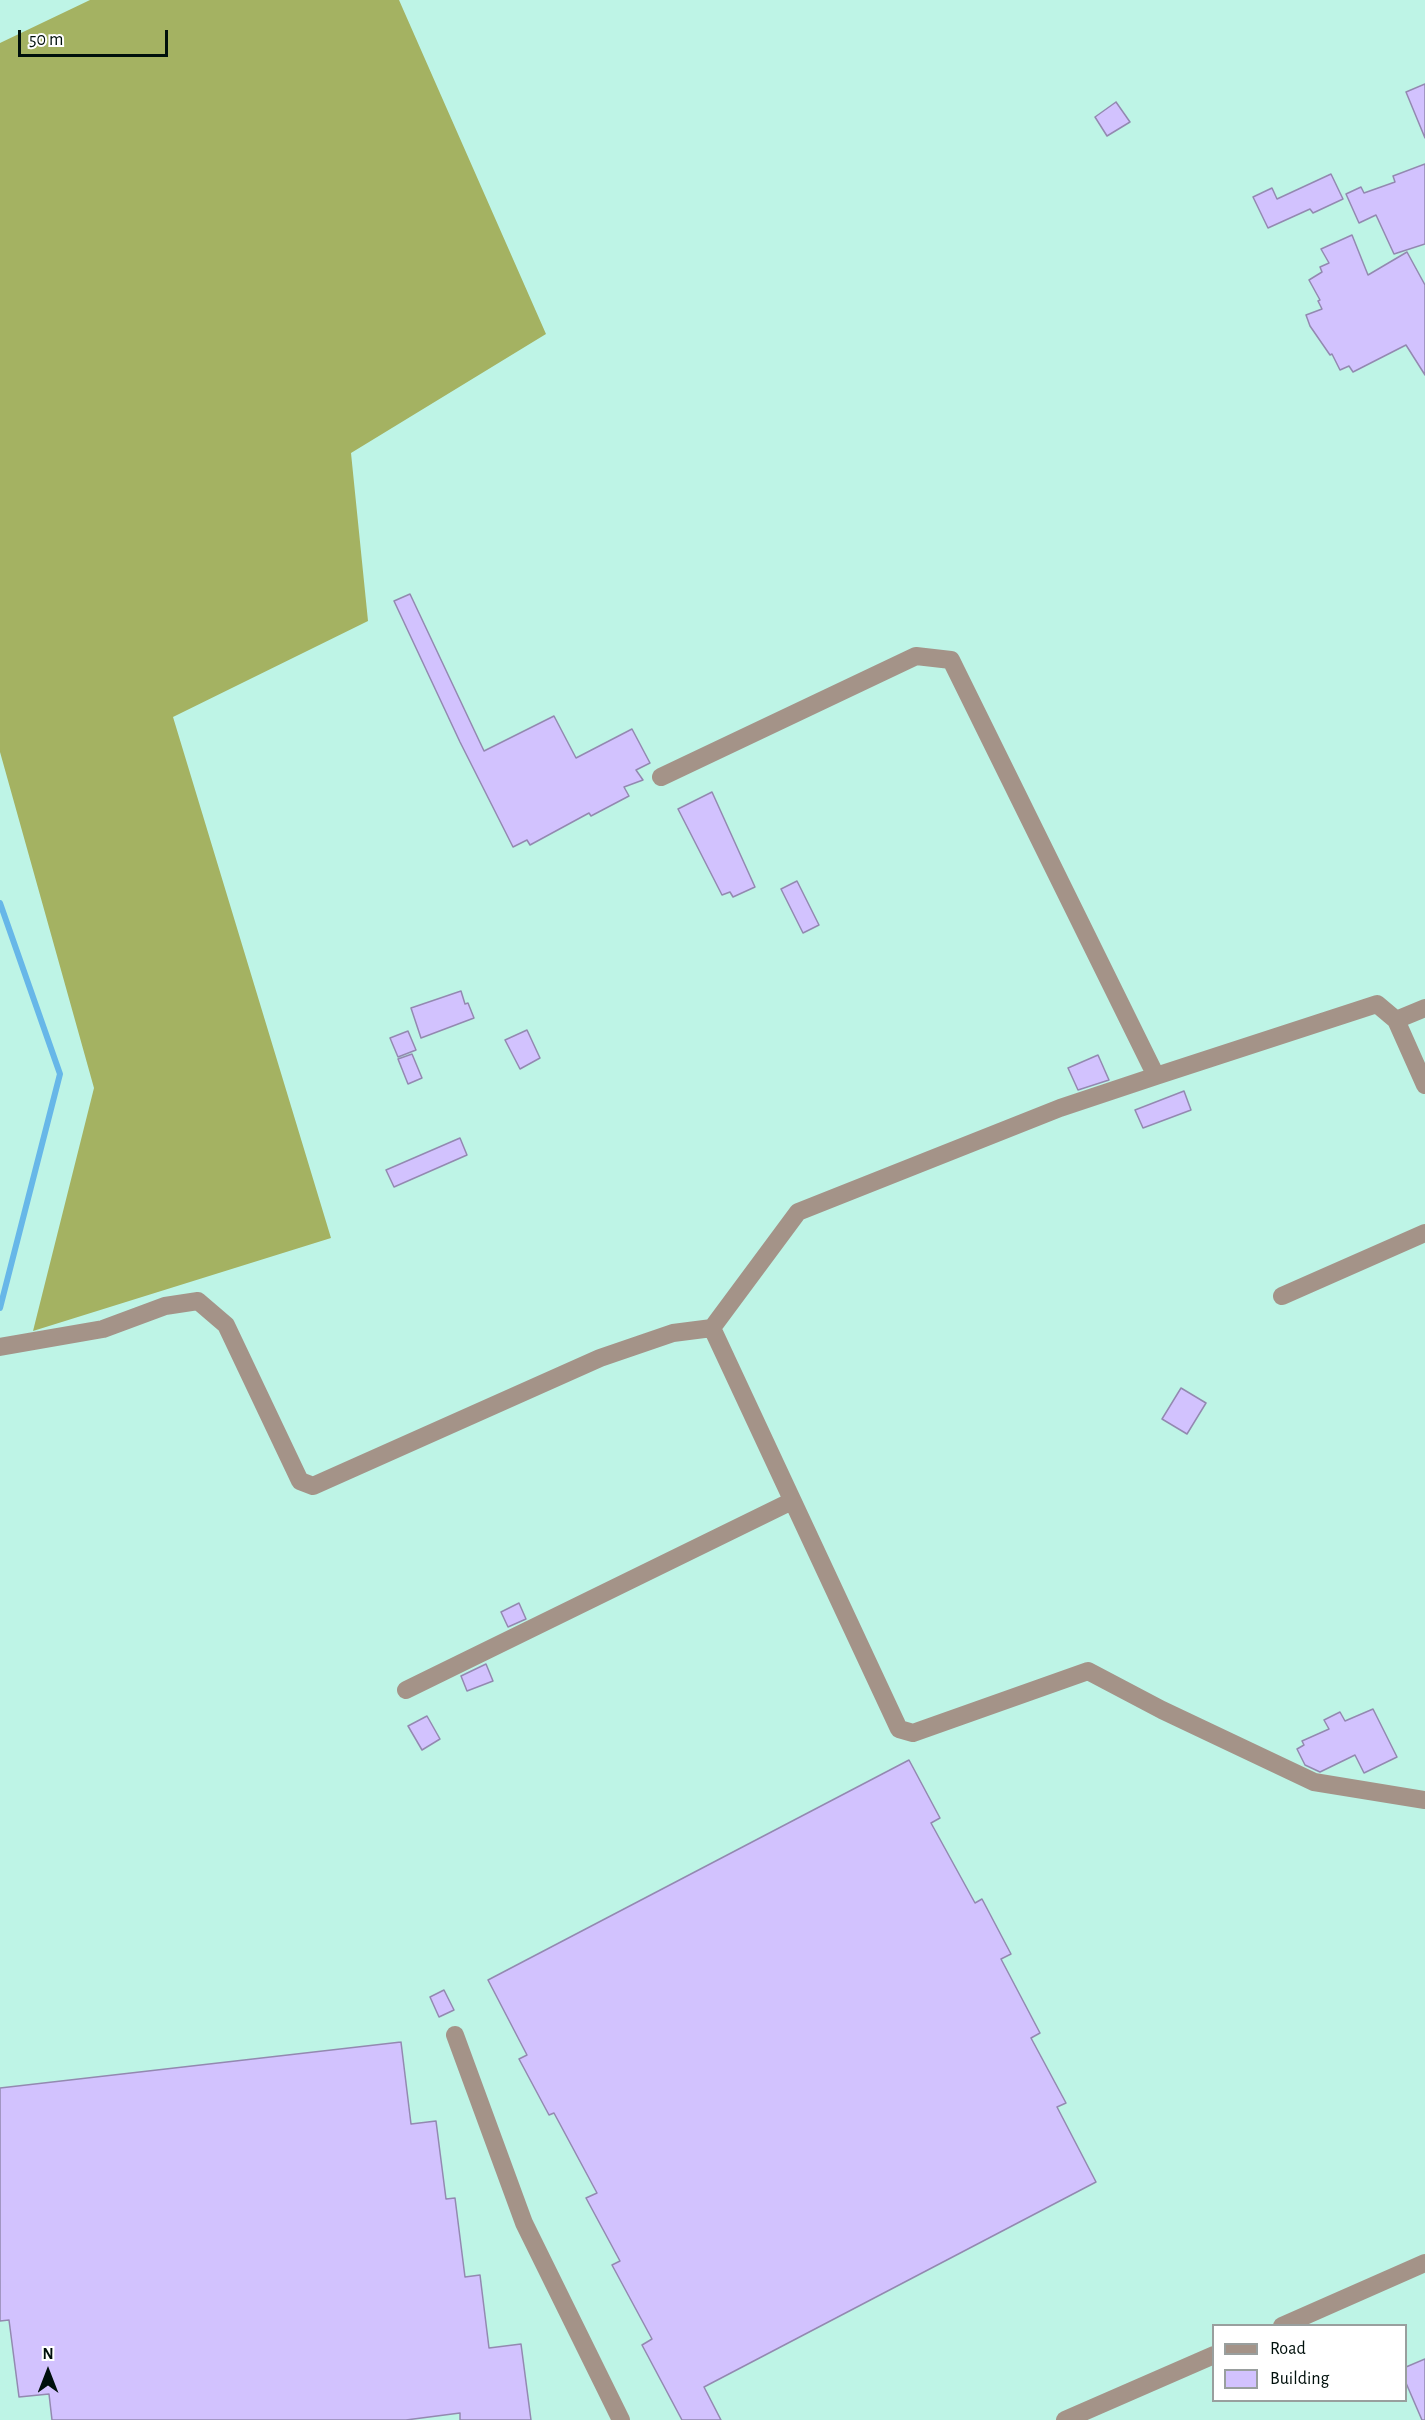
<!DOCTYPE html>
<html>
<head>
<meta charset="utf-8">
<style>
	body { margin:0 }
	#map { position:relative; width:1425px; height:2420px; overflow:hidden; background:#bef4e6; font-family:"Alegreya Sans",sans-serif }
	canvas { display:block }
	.legend { position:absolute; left:1212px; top:2324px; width:195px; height:78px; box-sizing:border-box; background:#fff; border:2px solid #999f9e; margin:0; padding:8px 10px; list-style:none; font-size:18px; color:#00100c }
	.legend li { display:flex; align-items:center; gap:12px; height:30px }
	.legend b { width:30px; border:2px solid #999f9e }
	.north { position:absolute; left:18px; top:2342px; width:60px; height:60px; -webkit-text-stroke:4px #fff; paint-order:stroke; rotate:0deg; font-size:16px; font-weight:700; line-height:24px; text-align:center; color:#00100c }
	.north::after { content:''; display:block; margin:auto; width:21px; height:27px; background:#00100c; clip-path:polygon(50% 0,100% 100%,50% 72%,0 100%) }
	.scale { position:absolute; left:18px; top:30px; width:150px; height:27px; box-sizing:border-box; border:3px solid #00100c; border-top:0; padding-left:8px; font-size:18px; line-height:21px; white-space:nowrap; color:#00100c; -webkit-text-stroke:4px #fff; paint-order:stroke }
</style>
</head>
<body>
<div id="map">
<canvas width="1425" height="2420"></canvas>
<ul class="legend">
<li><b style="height:8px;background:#a49388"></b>Road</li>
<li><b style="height:16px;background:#d2c2fe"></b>Building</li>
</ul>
<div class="north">N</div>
<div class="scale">50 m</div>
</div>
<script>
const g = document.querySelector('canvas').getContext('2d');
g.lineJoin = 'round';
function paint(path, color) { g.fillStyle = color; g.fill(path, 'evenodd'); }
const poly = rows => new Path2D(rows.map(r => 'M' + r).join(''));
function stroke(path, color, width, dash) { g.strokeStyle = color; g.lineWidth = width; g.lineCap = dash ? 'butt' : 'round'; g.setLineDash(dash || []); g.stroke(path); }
paint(poly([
	[90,0,399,0,546,334,351,453,368,621,173,717,331,1238,33,1331,94,1088,0,752,0,43]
]), '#a4b262');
stroke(poly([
	[0,903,60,1074,0,1308]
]), '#67b7e8', 6);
const building = poly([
	[1425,84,1425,138,1406,92,1425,84],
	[1116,102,1130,122,1107,136,1095,117,1116,102],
	[1425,164,1425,244,1394,254,1376,215,1359,223,1346,194,1361,187,1364,193,1395,182,1393,176,1425,164],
	[1331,174,1343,199,1313,213,1310,209,1268,228,1253,197,1272,188,1277,199,1331,174],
	[1352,235,1368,275,1407,252,1425,285,1425,375,1406,345,1353,372,1349,366,1340,370,1332,354,1330,355,1310,326,1306,315,1322,309,1318,301,1320,300,1309,280,1322,272,1320,267,1329,263,1321,249,1352,235],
	[410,594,484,751,554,716,576,758,632,729,650,763,636,770,643,780,624,787,629,796,591,816,589,813,530,845,527,840,513,847,460,742,394,601,410,594],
	[712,792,755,887,733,897,730,892,722,895,678,809,712,792],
	[797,881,819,925,803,933,781,889,797,881],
	[461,991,465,1004,468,1003,474,1018,421,1038,411,1008,461,991],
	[527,1030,540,1058,520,1069,505,1040,527,1030],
	[408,1031,416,1050,398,1057,390,1038,408,1031],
	[412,1054,422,1078,408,1084,398,1059,412,1054],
	[1098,1055,1109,1080,1078,1090,1068,1068,1098,1055],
	[1184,1091,1191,1110,1143,1128,1135,1110,1184,1091],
	[460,1138,467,1155,394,1187,386,1170,460,1138],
	[1181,1388,1206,1403,1187,1434,1162,1419,1181,1388],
	[519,1603,526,1619,508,1627,501,1612,519,1603],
	[486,1664,493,1681,467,1691,461,1676,486,1664],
	[1373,1709,1397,1757,1364,1773,1355,1755,1320,1772,1305,1765,1297,1749,1304,1745,1302,1741,1329,1729,1324,1720,1340,1712,1345,1721,1373,1709],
	[427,1716,440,1739,422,1750,408,1726,427,1716],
	[909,1760,940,1818,931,1823,975,1903,982,1899,1011,1954,1001,1959,1040,2033,1031,2038,1066,2103,1057,2107,1096,2182,704,2387,721,2420,682,2420,642,2345,652,2339,612,2265,620,2261,586,2198,597,2193,554,2113,549,2115,519,2059,527,2055,488,1980,909,1760],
	[444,1990,454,2010,439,2017,430,1997,444,1990],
	[401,2042,411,2124,436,2121,446,2199,455,2198,465,2277,480,2275,489,2348,521,2344,531,2420,460,2420,460,2413,406,2420,52,2420,49,2394,19,2397,9,2320,0,2321,0,2088,401,2042],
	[1425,2359,1425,2420,1422,2420,1406,2383,1406,2367,1425,2359]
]);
paint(building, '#d2c2fe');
stroke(building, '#9389b0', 1.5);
stroke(poly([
	[661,777,916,656,951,660,1156,1076],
	[1396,1020,1425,1085],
	[1282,1296,1425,1233],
	[712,1328,798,1212,1060,1108,1156,1076,1377,1004,1396,1020,1425,1008],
	[0,1347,103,1329,165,1306,198,1301,226,1325,300,1481,313,1486,600,1358,673,1333,712,1328,899,1729,913,1733,1088,1671,1162,1710,1314,1782,1425,1800],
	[406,1690,792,1501],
	[455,2035,524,2223,621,2420],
	[1282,2326,1425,2263],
	[1065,2420,1214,2355]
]), '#a49388', 18);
</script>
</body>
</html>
